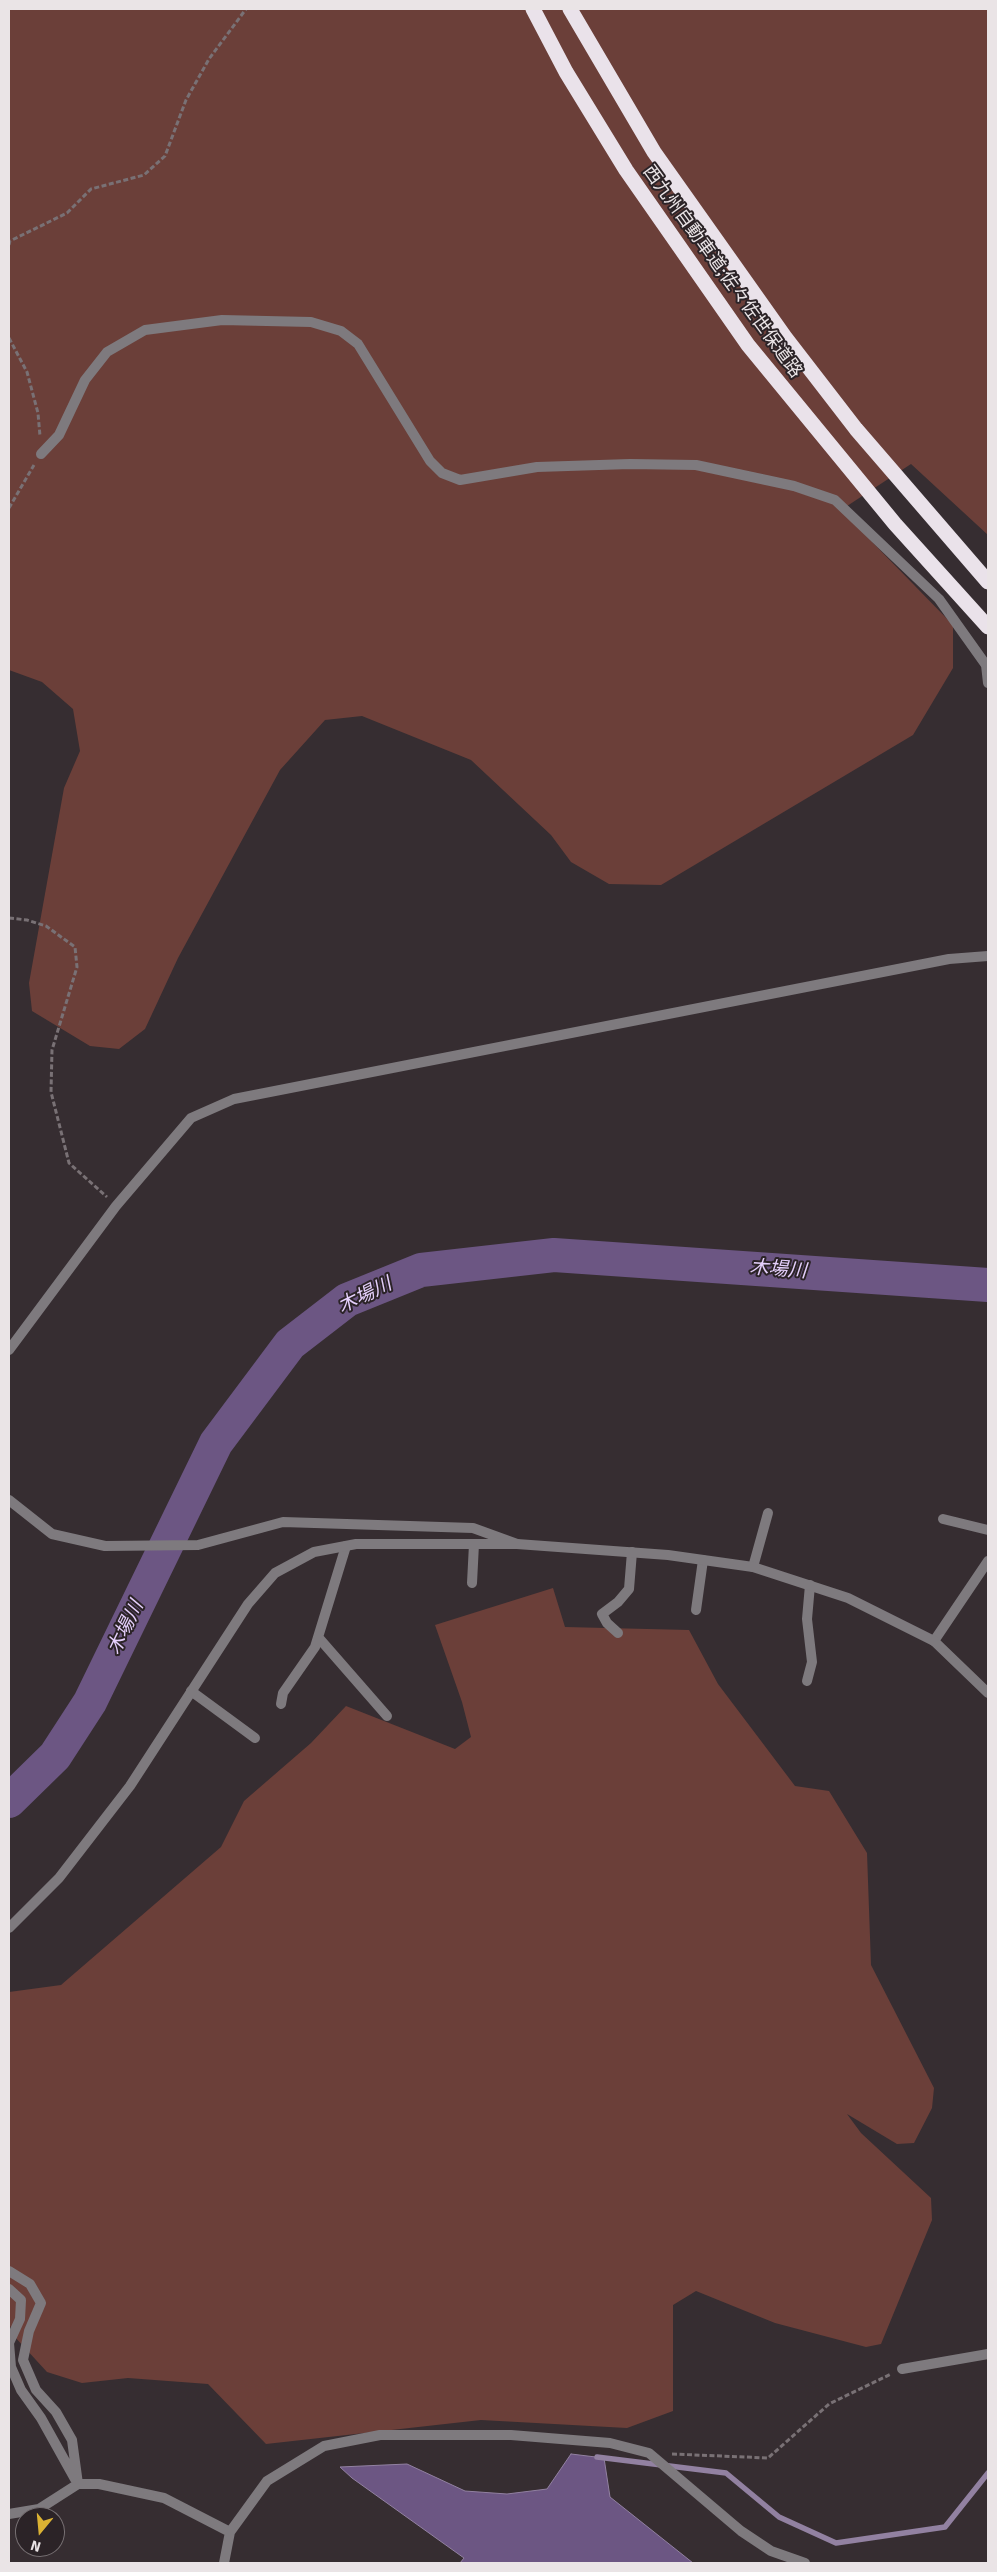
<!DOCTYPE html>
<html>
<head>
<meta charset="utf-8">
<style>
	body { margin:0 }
	#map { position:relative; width:997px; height:2572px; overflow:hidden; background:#362d31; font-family:Signika,sans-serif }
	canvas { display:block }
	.frame { position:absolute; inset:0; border:10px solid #eae4e6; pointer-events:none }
	.north { position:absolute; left:15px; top:2507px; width:50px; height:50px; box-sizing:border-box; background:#2b2327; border:1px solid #777073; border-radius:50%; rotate:197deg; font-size:14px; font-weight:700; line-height:20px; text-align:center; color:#eae4e6 }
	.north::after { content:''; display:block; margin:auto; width:18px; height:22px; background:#dbb233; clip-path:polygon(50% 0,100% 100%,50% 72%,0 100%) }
</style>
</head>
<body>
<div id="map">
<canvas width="997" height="2572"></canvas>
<div class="frame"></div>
<div class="north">N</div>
</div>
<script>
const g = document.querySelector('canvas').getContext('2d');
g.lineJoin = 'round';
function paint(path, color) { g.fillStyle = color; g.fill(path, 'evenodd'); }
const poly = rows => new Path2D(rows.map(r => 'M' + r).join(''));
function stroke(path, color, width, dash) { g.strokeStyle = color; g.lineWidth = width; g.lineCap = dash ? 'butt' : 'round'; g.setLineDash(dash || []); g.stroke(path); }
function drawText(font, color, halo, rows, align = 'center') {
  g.font = font + ' Signika,"Noto Sans JP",sans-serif'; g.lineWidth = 4; g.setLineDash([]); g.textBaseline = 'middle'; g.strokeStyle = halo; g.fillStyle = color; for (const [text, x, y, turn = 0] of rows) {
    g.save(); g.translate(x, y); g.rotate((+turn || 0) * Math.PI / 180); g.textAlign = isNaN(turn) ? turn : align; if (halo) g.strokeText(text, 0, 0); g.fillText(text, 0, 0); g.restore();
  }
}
paint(poly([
	[9,9,988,9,988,535,911,464,841,510,953,625,953,668,913,735,661,885,609,884,571,862,551,835,471,760,362,716,325,720,280,770,178,958,145,1029,119,1049,90,1046,32,1011,29,983,64,788,80,751,73,709,42,682,9,670],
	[553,1588,565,1627,689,1630,718,1684,795,1786,829,1791,867,1853,871,1965,934,2088,932,2108,914,2143,897,2144,847,2114,861,2133,931,2198,932,2220,881,2344,866,2347,775,2323,696,2291,673,2305,673,2411,627,2428,481,2420,266,2444,208,2384,128,2378,82,2383,47,2372,14,2336,9,2323,9,1992,61,1985,221,1847,244,1801,311,1743,346,1706,455,1749,471,1737,462,1702,435,1625]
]), '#6b3f39');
const water = poly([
	[571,2454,604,2458,610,2497,693,2563,460,2563,464,2558,352,2478,340,2467,407,2464,465,2491,507,2494,547,2489,571,2454]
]);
paint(water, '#6c5683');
stroke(water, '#9281a1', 1);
stroke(poly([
	[597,2457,726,2473,779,2517,836,2543,945,2527,988,2473]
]), '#9281a1', 5.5);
stroke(poly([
	[9,1801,55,1756,90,1702,216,1443,290,1344,347,1300,421,1270,554,1255,988,1285]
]), '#6c5683', 34);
stroke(poly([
	[9,245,10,241,67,213,91,189,144,175,165,156,186,100,209,59,246,9],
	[9,338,27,372,38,413,40,436],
	[9,508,34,465],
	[9,918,27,920,46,926,75,947,77,967,52,1050,51,1092,69,1163,107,1197],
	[672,2454,768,2458,829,2404,891,2374]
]), '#797175', 3, [5, 2.5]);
stroke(poly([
	[902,2369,988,2354]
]), '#7e7a7e', 10);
stroke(poly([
	[41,454,59,435,85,380,107,352,145,330,222,320,311,322,341,331,358,344,430,461,442,473,460,480,537,467,630,464,696,465,794,486,835,500,939,599,986,665,988,683],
	[9,1350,116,1206,191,1118,234,1099,949,959,988,956],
	[9,1500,52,1534,105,1546,198,1545,283,1522,473,1528,517,1544],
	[943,1519,988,1530],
	[753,1567,768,1513],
	[472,1583,474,1544],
	[696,1610,703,1560],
	[618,1633,607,1623,602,1614,618,1602,629,1589,632,1552],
	[318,1637,387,1716],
	[934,1641,988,1561],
	[807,1681,812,1662,807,1619,810,1585],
	[191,1691,255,1738],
	[281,1704,283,1693,315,1647,346,1546],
	[9,2271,30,2284,41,2303,29,2331,23,2360,36,2390,56,2412,72,2440,78,2484],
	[9,2289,21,2300,20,2319,9,2343,11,2367,21,2390,41,2418,75,2479],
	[9,2514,39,2509,78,2484,99,2484,164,2498,230,2532],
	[224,2563,230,2532,267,2481,324,2446,380,2435,511,2435,610,2443,649,2453,741,2531,771,2551,805,2563]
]), '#7e7a7e', 10);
stroke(poly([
	[9,1928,59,1878,130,1786,248,1604,275,1573,314,1552,356,1544,517,1544,668,1555,753,1567,848,1598,934,1641,988,1693]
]), '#7e7a7e', 10);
stroke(poly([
	[533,9,566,72,626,170,748,345,895,524,988,627],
	[570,9,654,152,785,337,856,429,988,582]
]), '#eae2ea', 15);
drawText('18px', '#eae4e6', '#2b2327', [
	["西九州自動車道;佐々佐世保道路",722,272,54]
]);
drawText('italic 19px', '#e5d0fc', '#2b2327', [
	["木場川",778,1270,4],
	["木場川",365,1296,-26],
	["木場川",126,1628,-64]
]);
</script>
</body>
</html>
